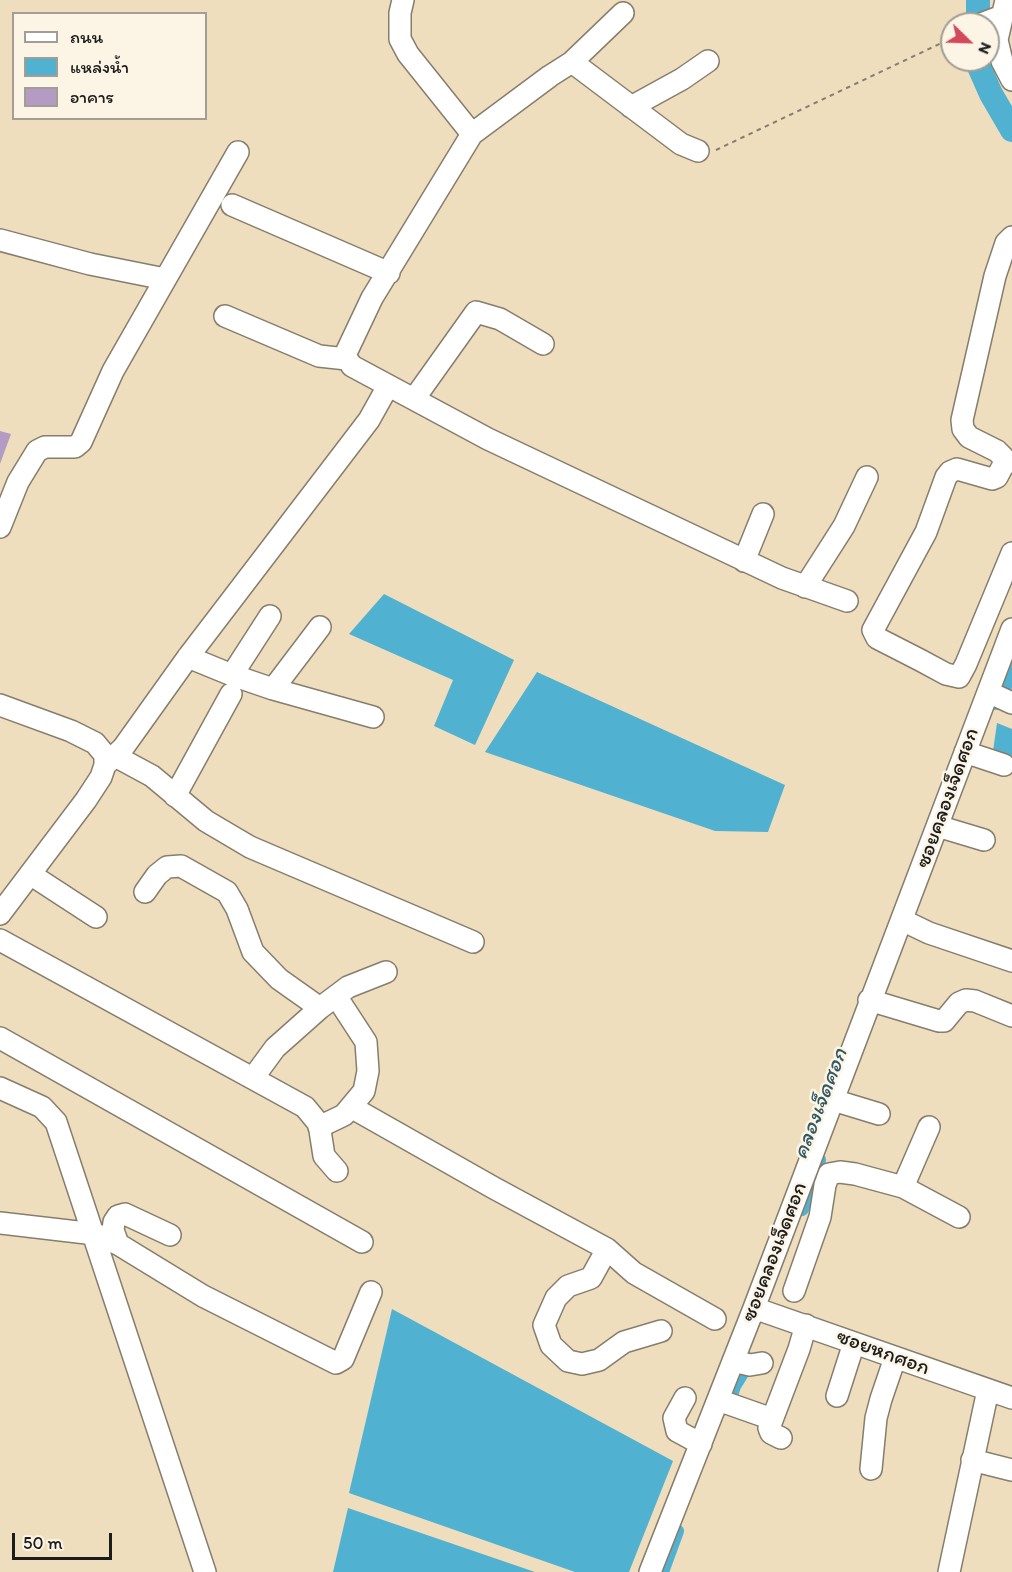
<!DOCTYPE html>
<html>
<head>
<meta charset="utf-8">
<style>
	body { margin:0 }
	#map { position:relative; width:1012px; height:1572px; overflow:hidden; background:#efdebd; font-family:Itim,"Playpen Sans Thai",sans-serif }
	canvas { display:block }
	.legend { position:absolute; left:12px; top:12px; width:195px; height:108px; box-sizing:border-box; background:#fcf5e5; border:2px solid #a29e95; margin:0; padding:8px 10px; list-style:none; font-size:18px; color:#1c1c1c }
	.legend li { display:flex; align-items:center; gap:12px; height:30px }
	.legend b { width:30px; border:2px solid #a29e95 }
	.north { position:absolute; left:940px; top:12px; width:60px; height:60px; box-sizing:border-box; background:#fcf5e5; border:2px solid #a29e95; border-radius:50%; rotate:113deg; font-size:16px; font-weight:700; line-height:24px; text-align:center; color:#1c1c1c }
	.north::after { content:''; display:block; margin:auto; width:21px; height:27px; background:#d1495b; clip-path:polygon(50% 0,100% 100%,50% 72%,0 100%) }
	.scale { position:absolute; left:12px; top:1533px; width:100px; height:27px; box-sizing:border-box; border:3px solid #1c1c1c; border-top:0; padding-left:8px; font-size:18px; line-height:21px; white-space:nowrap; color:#1c1c1c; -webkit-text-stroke:4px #fcf5e5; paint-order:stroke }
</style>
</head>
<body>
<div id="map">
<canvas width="1012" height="1572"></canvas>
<ul class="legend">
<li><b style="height:8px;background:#fff"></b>ถนน</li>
<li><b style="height:16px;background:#51b1d0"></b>แหล่งน้ำ</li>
<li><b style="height:16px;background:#b39bc3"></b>อาคาร</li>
</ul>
<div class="north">N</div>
<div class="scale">50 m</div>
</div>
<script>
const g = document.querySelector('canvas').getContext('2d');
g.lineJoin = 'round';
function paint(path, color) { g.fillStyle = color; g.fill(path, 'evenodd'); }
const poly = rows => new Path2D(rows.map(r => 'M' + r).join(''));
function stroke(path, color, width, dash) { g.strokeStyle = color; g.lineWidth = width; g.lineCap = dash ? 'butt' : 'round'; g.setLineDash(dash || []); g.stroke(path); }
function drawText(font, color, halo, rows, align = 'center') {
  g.font = font + ' Itim,"Playpen Sans Thai",sans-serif'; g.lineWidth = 5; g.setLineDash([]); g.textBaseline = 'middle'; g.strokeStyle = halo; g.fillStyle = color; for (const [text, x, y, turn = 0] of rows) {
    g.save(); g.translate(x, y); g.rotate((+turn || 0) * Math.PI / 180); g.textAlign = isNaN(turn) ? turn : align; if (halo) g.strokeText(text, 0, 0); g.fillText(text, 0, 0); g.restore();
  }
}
paint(poly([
	[384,594,514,660,475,745,434,726,453,680,349,634],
	[537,672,785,785,768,832,715,831,485,752],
	[997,723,1012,729,1012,756,993,751],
	[392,1309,673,1461,629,1572,575,1572,349,1493],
	[348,1508,535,1572,333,1572]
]), '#51b1d0');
stroke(poly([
	[995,703,1003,695,1012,655],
	[802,1209,814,1181,819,1160],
	[730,1399,734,1386,747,1365,747,1359],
	[662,1572,677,1531]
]), '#51b1d0', 14);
stroke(poly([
	[978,0,978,24],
	[976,60,991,94,1012,130]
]), '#51b1d0', 24);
paint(poly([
	[0,431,11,434,0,464]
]), '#b39bc3');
const minor = poly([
	[403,0,400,13,400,39,408,54,472,134],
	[1006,0,997,40,1002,61,1012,80],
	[623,13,572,62,550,76,472,134,372,298,346,353,347,359,352,366,488,439,782,578,847,601],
	[981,24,1002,16],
	[572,62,681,144,698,151],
	[631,107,682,79,708,61],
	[232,205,389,273],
	[1012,237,1006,243,995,276,962,420,963,429,969,437,997,451,1006,460,1012,462],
	[0,240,90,264,165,279],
	[225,316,319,356,347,359],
	[414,399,476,312,500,319,543,344],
	[1006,460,997,477,992,479,957,469,950,472,946,477,926,532,873,630,877,638,920,660,946,674,959,677,966,664,1012,553],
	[0,527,18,482,37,451,45,447,75,447,81,442,113,371,238,152],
	[744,561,763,514],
	[805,587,844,526,867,477],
	[188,657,232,675,273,689,373,717],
	[232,675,270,616],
	[273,689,320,627],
	[988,692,1012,703],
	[0,705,71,731,95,743,105,755,105,765],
	[965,752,1004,765],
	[115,756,152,776,206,821,250,847,473,942],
	[175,796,231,694],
	[936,829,944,828,984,840],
	[30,874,96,917],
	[145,892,157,875,167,867,181,866,227,892,237,909,253,952,279,979,320,1008],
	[0,914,86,800,101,777,105,765,123,748,188,657,369,420,388,386],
	[902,920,929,933,1012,961],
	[0,940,305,1107,319,1124,324,1156,337,1171],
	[869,1000,939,1021,944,1021,959,1003,966,1000,975,1001,1012,1016],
	[0,1038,362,1242],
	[253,1078,275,1048,320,1008,348,987,386,972],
	[0,1088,42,1107,56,1122,205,1572],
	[833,1100,879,1114],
	[351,1107,494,1188,607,1249,634,1273,715,1319],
	[319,1127,344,1115,364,1091,368,1071,366,1042,336,996],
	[903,1187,929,1127],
	[0,1223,95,1234,118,1244,203,1296,336,1363,343,1359,371,1292],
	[118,1244,113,1230,114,1222,118,1216,125,1214,170,1235],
	[607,1249,591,1278,568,1286,556,1298,544,1325,551,1345,568,1361,582,1364,599,1360,624,1342,661,1331],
	[794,1291,820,1217,825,1185,829,1174,840,1172,855,1174,903,1187,959,1217],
	[754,1308,1012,1398],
	[733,1361,750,1365,762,1363],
	[837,1396,854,1343],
	[685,1398,674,1418,677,1431,701,1444],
	[718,1400,772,1419],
	[781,1438,771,1433,769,1428,799,1349,806,1325],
	[972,1460,1012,1470],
	[871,1469,876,1418,881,1399,895,1358],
	[650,1572,754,1308,1012,629],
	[949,1572,988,1390]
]);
stroke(minor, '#867d6c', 24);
stroke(poly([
	[716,150,952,38]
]), '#867d6c', 2, [4.5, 4.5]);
stroke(minor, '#fff', 21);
drawText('21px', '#1c1c1c', '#fcf5e5', [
	["ซอยคลองเจ็ดศอก",948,798,-70],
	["ซอยคลองเจ็ดศอก",775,1252,-69],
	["ซอยหกศอก",883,1353,20]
]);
drawText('italic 22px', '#315864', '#fcf5e5', [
	["คลองเจ็ดศอก",821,1104,-69]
]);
</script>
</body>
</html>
